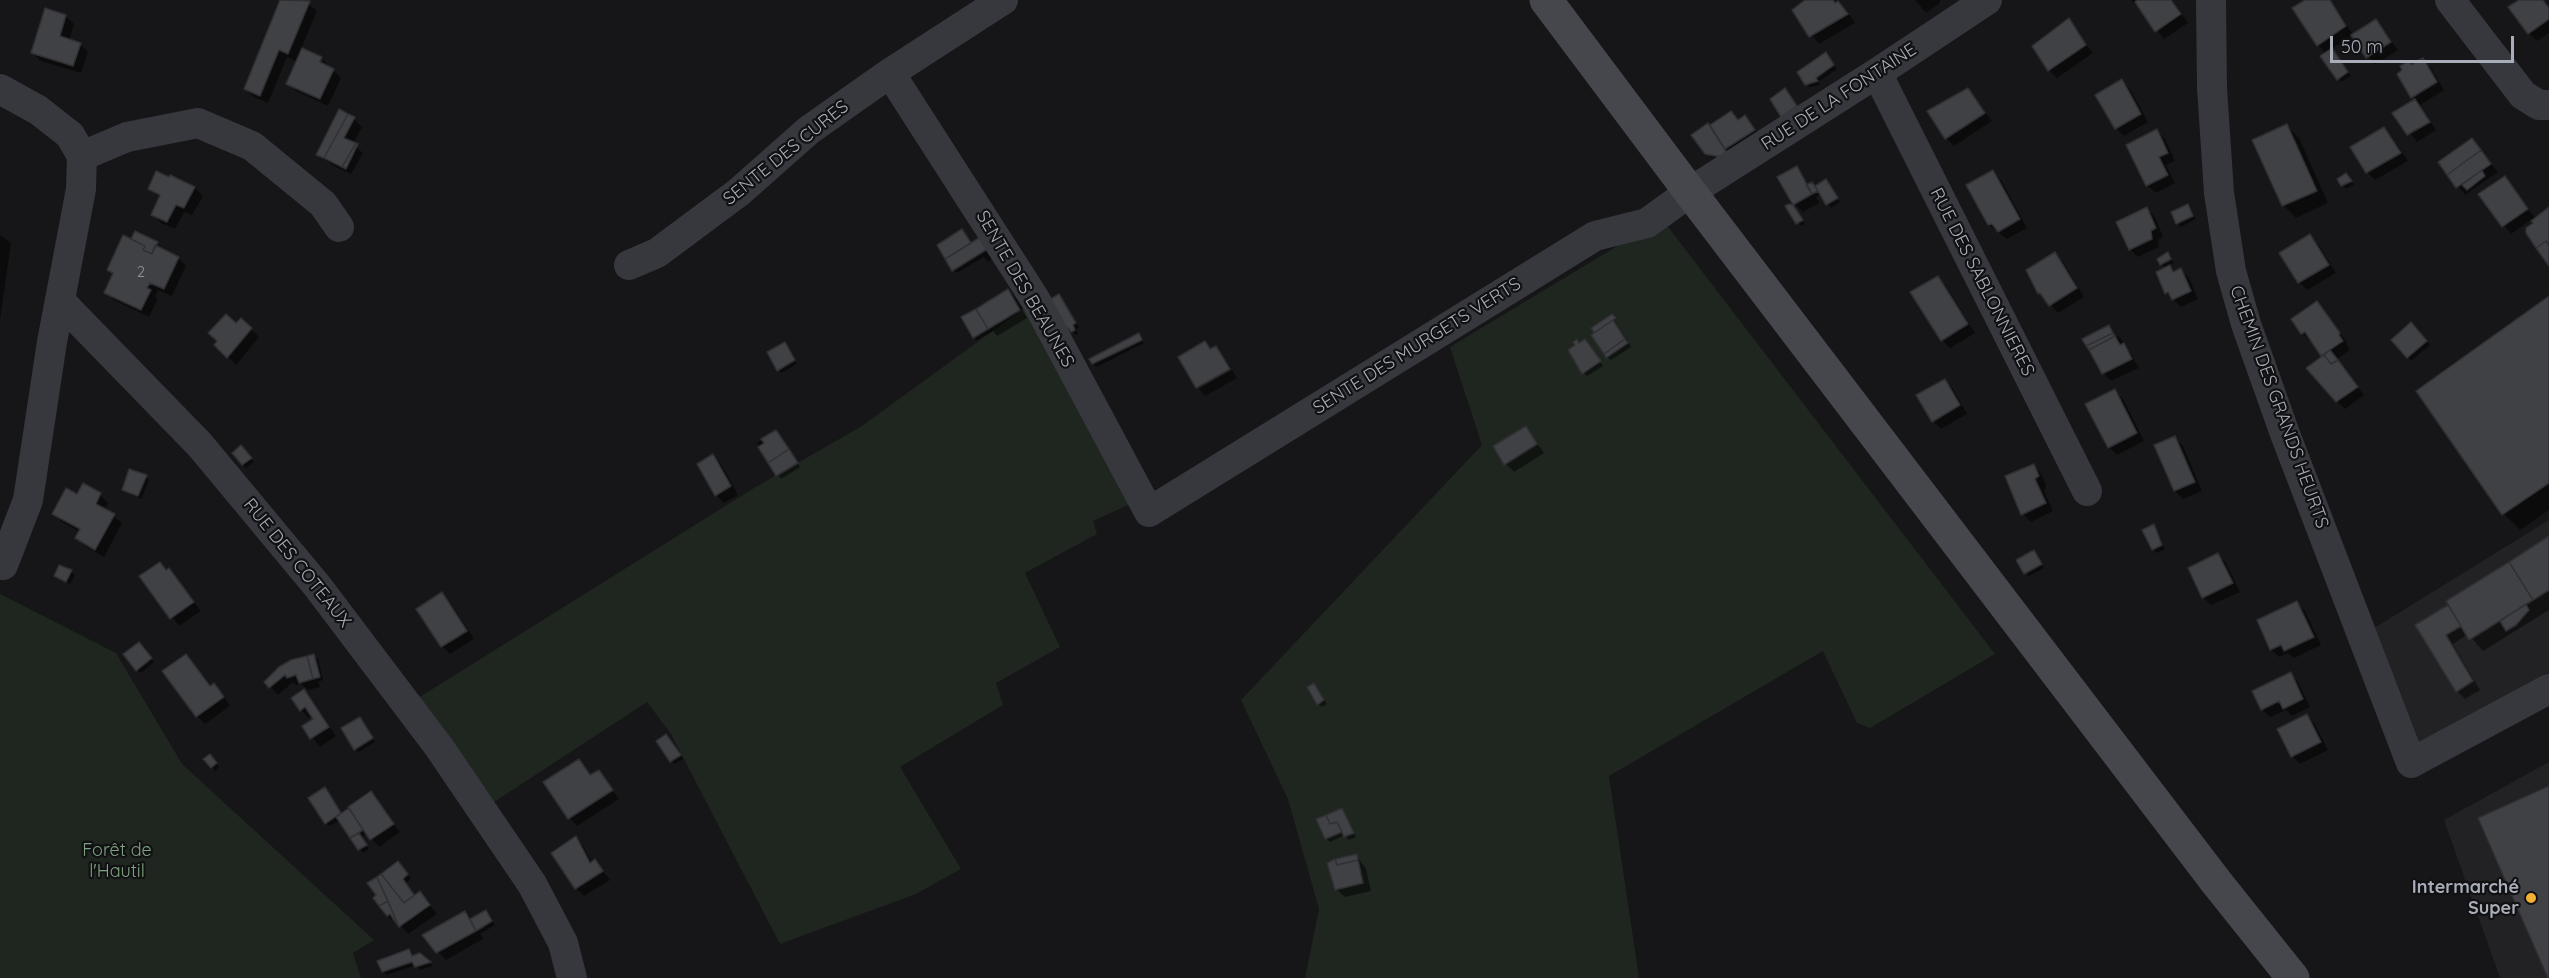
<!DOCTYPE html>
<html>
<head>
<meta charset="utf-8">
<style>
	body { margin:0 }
	#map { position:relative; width:2549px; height:978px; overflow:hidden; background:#161618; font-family:Quicksand,sans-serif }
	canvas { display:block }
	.scale { position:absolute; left:2330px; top:36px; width:184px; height:27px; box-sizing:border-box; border:3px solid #a8adb8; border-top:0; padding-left:8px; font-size:18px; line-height:21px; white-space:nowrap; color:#a8adb8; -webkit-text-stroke:4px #111113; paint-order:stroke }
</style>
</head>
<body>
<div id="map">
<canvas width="2549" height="978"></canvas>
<div class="scale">50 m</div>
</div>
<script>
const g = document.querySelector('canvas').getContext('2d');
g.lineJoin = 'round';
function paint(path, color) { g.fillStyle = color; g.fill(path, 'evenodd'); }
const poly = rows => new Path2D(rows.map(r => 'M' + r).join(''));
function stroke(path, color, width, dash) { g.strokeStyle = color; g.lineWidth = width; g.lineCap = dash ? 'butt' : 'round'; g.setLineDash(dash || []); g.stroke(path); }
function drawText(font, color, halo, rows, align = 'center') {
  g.font = font + ' Quicksand,sans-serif'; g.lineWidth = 4.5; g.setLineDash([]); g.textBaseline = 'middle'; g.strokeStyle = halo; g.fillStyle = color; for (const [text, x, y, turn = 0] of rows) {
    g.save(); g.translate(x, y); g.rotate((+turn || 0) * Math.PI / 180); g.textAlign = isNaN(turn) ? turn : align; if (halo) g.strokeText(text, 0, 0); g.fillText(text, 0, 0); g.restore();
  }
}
paint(poly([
	[2549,520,2549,677,2430,749,2413,741,2371,630],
	[2549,762,2549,978,2500,978,2444,820]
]), '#222225');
paint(poly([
	[1662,219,1995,654,1870,728,1857,723,1823,651,1609,776,1639,978,1305,978,1319,909,1288,799,1241,700,1482,445,1450,347],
	[1027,306,1137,501,1093,521,1097,534,1025,573,1060,647,996,683,1003,705,900,767,961,869,916,894,780,944,671,734,647,702,491,804,418,698,754,488,862,426],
	[0,594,116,653,182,764,374,940,353,953,361,978,0,978]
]), '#1e261f');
paint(poly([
	[282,0,303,0,317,11,301,49,323,60,319,60,318,70,323,60,341,78,328,106,296,91,288,83,298,62,287,57,268,103,254,97,245,89],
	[1808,0,1834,0,1846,10,1855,23,1819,44,1794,10],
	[1915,0,1940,0,1940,3,1926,13],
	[2131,0,2172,0,2188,23,2164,39,2137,2,2135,4],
	[2307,0,2330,0,2354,36,2376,21,2398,50,2375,65,2353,35,2331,49,2351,76,2341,82,2326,54,2318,45],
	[2521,0,2543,0,2549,7,2549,33,2537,41,2529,33],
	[65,16,74,24,69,41,80,44,88,52,81,73,41,61,33,53],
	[2068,20,2093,53,2057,78,2049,70],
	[1826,54,1837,69,1818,82,1820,85,1810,87,1806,84],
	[2423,60,2431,68,2444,90,2420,105,2436,130,2417,142,2394,113,2416,100,2399,74],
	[2122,81,2130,89,2148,122,2124,136,2116,128],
	[1968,90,1992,121,1954,146,1946,138],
	[339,111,354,119,362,127,353,144,363,153,351,174,334,166,318,154],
	[1731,113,1739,121,1745,117,1762,138,1734,156,1725,147,1730,157,1727,159,1711,157,1707,153,1710,127],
	[2287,126,2299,138,2328,203,2296,218,2284,206,2254,140],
	[2384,129,2392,137,2408,161,2375,180,2367,172],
	[2157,131,2165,139,2175,161,2166,165,2175,183,2156,193,2147,185],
	[2485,156,2498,172,2465,195,2440,162],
	[1796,168,1809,185,1816,187,1826,181,1840,202,1831,208,1821,194,1816,197,1819,203,1803,212,1795,204],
	[1993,172,2001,180,2027,228,2007,239,1989,225],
	[171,177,195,188,203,196,192,215,184,212,175,229,161,223,153,215,161,198,150,189],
	[2505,178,2536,219,2549,209,2549,264,2532,219,2511,234,2481,195],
	[2350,179,2354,185,2346,189,2339,180],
	[1794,206,1805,224,1801,226,1788,207],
	[2188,206,2196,219,2181,227,2177,223],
	[2147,209,2155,217,2163,237,2158,240,2159,247,2138,257,2130,249],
	[962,231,972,244,981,238,993,258,988,262,984,257,957,273,954,270],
	[135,233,157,244,161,247,160,249,178,258,186,266,172,296,158,290,155,297,158,299,149,317,114,300,106,292,114,275,108,270],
	[0,235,11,243,0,320],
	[2310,236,2318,244,2336,273,2307,290,2299,282],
	[2055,254,2063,262,2084,297,2058,313,2040,293],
	[2172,260,2174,263,2168,266,2175,272,2181,270,2189,278,2198,299,2181,307,2167,293,2166,269,2162,265],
	[1938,278,1946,286,1975,333,1950,348,1942,340],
	[1008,291,1016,299,1027,318,997,336,993,331,977,340,974,337],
	[1059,296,1079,327,1076,329,1078,334,1076,335,1067,328],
	[2549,299,2549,510,2520,530,2504,514,2418,391],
	[2317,303,2347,342,2346,344,2350,350,2337,359,2364,395,2345,409,2337,401,2324,357,2312,340,2310,341,2302,333],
	[1612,316,1631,347,1611,360,1607,357],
	[241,320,259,337,236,365,224,353],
	[2410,324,2430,345,2411,361,2408,357],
	[2109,327,2116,337,2118,336,2122,340,2139,368,2111,381,2103,373],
	[1139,335,1144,343,1097,367,1093,364,1091,360],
	[1585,340,1603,366,1587,376,1584,373],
	[1205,343,1212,350,1216,348,1231,367,1197,388,1180,358],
	[785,344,797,364,782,373,778,370],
	[1232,370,1237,378,1205,396,1199,389],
	[1945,381,1953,389,1967,414,1941,429,1933,421],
	[2115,391,2123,399,2144,441,2117,455,2109,447],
	[1526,428,1544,453,1514,472,1506,464],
	[776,431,800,467,781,479,757,443],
	[2175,438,2183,446,2202,491,2183,499,2175,491,2156,446],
	[245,451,254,462,246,468,234,453],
	[713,456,721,464,738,495,724,503,716,495],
	[2033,465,2041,474,2046,485,2044,491,2053,511,2031,522,2023,514],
	[146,477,149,480,141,499,123,490],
	[83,485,100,495,108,503,105,510,122,523,104,557,85,546,77,538,80,532,62,522,54,514,77,496],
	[2154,526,2165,549,2157,553,2153,549],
	[2549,538,2549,610,2483,651,2468,634,2453,644,2480,690,2465,699,2457,691,2417,625],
	[2034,552,2044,568,2029,576,2025,573],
	[2218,555,2226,563,2240,592,2211,605,2203,597],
	[169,570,201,611,179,626,141,576],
	[71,572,75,575,70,584,56,576],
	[442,594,450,602,474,639,450,654,442,646],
	[2297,603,2305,611,2321,645,2294,658,2288,653,2279,657,2271,649],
	[142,647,154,662,141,673,137,670],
	[186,656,212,686,214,685,222,693,230,706,205,724,197,716],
	[314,656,318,659,323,680,318,682,320,687,308,690,301,683,296,685,293,682,278,695,266,682],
	[2290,674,2298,682,2310,707,2292,716,2286,710,2270,717,2262,709,2254,692],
	[1314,684,1327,704,1322,707,1318,704],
	[304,691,312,699,336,736,320,747,304,727,315,719,313,716,309,718,301,710],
	[2307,716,2315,724,2328,750,2300,764,2292,756],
	[363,722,375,742,359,752,355,749],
	[670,740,683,759,675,764,671,761],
	[205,759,213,759,219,767,215,771],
	[578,761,592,776,598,771,619,799,577,826,569,818],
	[328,792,342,814,371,793,400,832,379,847,367,833,361,838,369,849,363,853,340,820,330,826,326,823],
	[1342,810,1356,837,1349,840,1345,835,1330,842,1326,838],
	[575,838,583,846,592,863,595,861,610,880,584,896,576,888],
	[1356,855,1366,869,1371,891,1345,897,1336,889,1330,862],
	[402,867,411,879,405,884,415,897,420,893,437,914,408,934,394,917,391,919,388,915],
	[465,912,472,920,486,912,495,925,480,934,483,939,446,960,424,936],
	[408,951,413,957,420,955,433,966,420,970,416,965,387,975,383,972]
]), '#0007');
const building = poly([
	[280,0,310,1,288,54,279,50,260,96,244,89,280,0],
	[1805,0,1833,0,1835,3,1838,1,1848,14,1809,37,1792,10,1805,0],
	[2137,0,2171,0,2181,14,2155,32,2135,2,2137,0],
	[2305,0,2330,0,2346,26,2317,46,2292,8,2305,0],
	[2519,0,2543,0,2549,8,2549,19,2528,34,2508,7,2519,0],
	[45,8,66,15,60,36,81,43,73,66,31,53,45,8],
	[2069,18,2086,45,2048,71,2032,46,2069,18],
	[2376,19,2391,42,2366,58,2351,35,2376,19],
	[302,48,322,57,320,62,334,69,320,99,286,84,302,48],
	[2332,48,2348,72,2337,80,2320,56,2332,48],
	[1826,52,1834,65,1816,78,1818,81,1805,85,1797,72,1826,52],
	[2423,58,2437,82,2411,98,2397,74,2402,70,2400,66,2409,61,2411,65,2423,58],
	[2122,79,2141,114,2115,129,2095,95,2122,79],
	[1785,88,1797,106,1781,117,1770,99,1785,88],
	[1968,88,1985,113,1945,139,1927,111,1968,88],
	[2415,99,2430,122,2407,135,2392,113,2415,99],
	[339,109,348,114,324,158,316,155,339,109],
	[1731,111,1738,120,1745,115,1755,130,1725,149,1710,125,1731,111],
	[348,114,355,117,344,138,356,143,342,167,324,158,348,114],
	[1708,123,1727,153,1720,157,1705,154,1691,135,1708,123],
	[2287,124,2317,191,2282,206,2252,140,2287,124],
	[2384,127,2401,153,2366,173,2350,147,2384,127],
	[2157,129,2168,153,2159,157,2168,175,2146,186,2126,145,2157,129],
	[2472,138,2481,150,2447,175,2438,162,2472,138],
	[356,143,358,144,346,169,342,167,356,143],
	[2481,150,2491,164,2456,188,2447,175,2481,150],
	[1797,166,1812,194,1793,205,1777,177,1797,166],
	[1993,170,2020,219,1998,232,1992,224,1988,225,1966,185,1993,170],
	[2482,170,2485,176,2467,190,2462,185,2482,170],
	[156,171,169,177,170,175,195,187,184,208,176,205,167,222,151,215,160,195,148,189,156,171],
	[2346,173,2352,181,2341,186,2337,179,2346,173],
	[2505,176,2528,209,2502,227,2478,194,2505,176],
	[1826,179,1838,198,1826,205,1815,186,1826,179],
	[1812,182,1818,191,1812,194,1806,185,1812,182],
	[1789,204,1793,205,1803,220,1796,224,1785,206,1789,204],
	[2188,204,2193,216,2176,224,2171,212,2188,204],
	[2147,207,2156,228,2151,231,2152,239,2129,250,2116,222,2147,207],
	[2549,207,2549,246,2546,241,2536,248,2526,233,2526,228,2533,223,2531,221,2549,207],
	[962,229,971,243,945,259,937,245,962,229],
	[135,231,158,242,152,254,143,250,145,246,131,239,135,231],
	[2310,234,2329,265,2298,283,2279,253,2310,234],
	[123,235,145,246,143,250,152,254,155,245,179,257,164,289,150,283,147,288,151,290,141,310,104,293,113,273,107,270,123,235],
	[982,236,989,248,952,271,945,259,982,236],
	[2546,241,2549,246,2549,266,2536,248,2546,241],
	[2055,252,2077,288,2049,306,2040,293,2038,294,2026,270,2055,252],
	[2168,252,2171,259,2160,265,2157,259,2168,252],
	[2170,265,2173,272,2181,268,2191,291,2172,300,2168,292,2165,294,2156,272,2170,265],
	[1938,276,1968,324,1941,341,1910,292,1938,276],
	[1008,289,1020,310,988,329,976,309,1008,289],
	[1059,294,1076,323,1073,325,1075,330,1071,332,1068,328,1066,329,1049,300,1059,294],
	[2549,296,2549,483,2502,515,2416,391,2549,296],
	[2317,301,2340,333,2339,335,2343,341,2321,356,2305,332,2301,334,2291,319,2317,301],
	[976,309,988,329,973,338,961,317,976,309],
	[226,314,236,323,241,318,252,328,227,358,214,345,217,341,208,333,226,314],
	[1612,314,1616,318,1594,333,1591,328,1612,314],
	[1613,320,1625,339,1604,354,1591,335,1613,320],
	[2411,322,2427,341,2407,358,2391,340,2411,322],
	[2109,325,2113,333,2086,346,2082,339,2109,325],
	[1139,333,1142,340,1092,364,1089,359,1139,333],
	[2113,333,2115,336,2089,350,2086,346,2113,333],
	[2115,336,2120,345,2124,343,2132,359,2102,374,2089,350,2115,336],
	[1577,339,1579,343,1585,339,1601,361,1582,374,1568,350,1575,345,1573,342,1577,339],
	[1625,339,1628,343,1606,358,1604,354,1625,339],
	[1205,341,1210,349,1216,346,1230,369,1196,388,1178,357,1205,341],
	[785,342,795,360,777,371,767,352,785,342],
	[2330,350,2338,360,2331,364,2324,355,2330,350],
	[2324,355,2331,364,2338,360,2358,387,2336,402,2306,368,2324,355],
	[1945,379,1960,405,1932,422,1916,395,1945,379],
	[2115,389,2137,433,2108,448,2085,404,2115,389],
	[1526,426,1537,444,1504,465,1493,446,1526,426],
	[776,430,789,449,768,463,758,447,764,443,761,439,776,430],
	[2175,436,2195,482,2174,491,2154,445,2175,436],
	[241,445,252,458,242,465,232,453,241,445],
	[789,449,798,463,776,476,768,463,789,449],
	[713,454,731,486,715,496,697,464,713,454],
	[2034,464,2039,476,2035,479,2046,503,2021,515,2005,476,2034,464],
	[129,469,147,475,138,496,122,490,129,469],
	[83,483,101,493,96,504,115,514,95,550,75,538,80,529,52,514,66,488,77,494,83,483],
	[2154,524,2162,545,2152,550,2142,530,2154,524],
	[2549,536,2549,590,2533,600,2509,562,2549,536],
	[2034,550,2042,564,2024,574,2016,560,2034,550],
	[2218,553,2233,583,2202,598,2188,568,2218,553],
	[160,562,166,570,169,568,194,602,170,619,139,576,160,562],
	[2509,562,2533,600,2469,640,2446,601,2509,562],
	[59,565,72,570,66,582,54,576,59,565],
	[442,592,467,631,441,647,416,609,442,592],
	[2297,601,2314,637,2284,651,2281,645,2270,650,2257,620,2297,601],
	[2526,604,2529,610,2516,625,2506,631,2500,621,2526,604],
	[2448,605,2461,626,2446,635,2473,681,2456,692,2415,625,2448,605],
	[139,642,152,658,136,671,123,654,139,642],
	[186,654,210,686,214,683,224,697,196,717,162,671,186,654],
	[314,654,320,677,313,679,307,656,314,654],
	[307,656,313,679,299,683,296,675,287,678,285,675,269,688,264,682,279,667,291,660,307,656],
	[2291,672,2303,699,2283,709,2279,701,2261,710,2252,691,2291,672],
	[1314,683,1324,700,1317,705,1307,687,1314,683],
	[304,689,329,727,310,739,302,726,313,719,305,707,300,711,291,698,304,689],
	[2307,714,2321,742,2291,757,2277,729,2307,714],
	[360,717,373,738,354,750,341,728,360,717],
	[666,734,681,755,670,762,656,741,666,734],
	[210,754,217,763,211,768,203,759,210,754],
	[579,759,590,775,599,770,613,790,568,819,543,782,579,759],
	[2549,786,2549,978,2548,978,2478,818,2549,786],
	[325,787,341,813,325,824,308,798,325,787],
	[371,791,394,824,370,840,348,807,371,791],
	[349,808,363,830,350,838,336,817,349,808],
	[1342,808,1354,833,1344,837,1337,822,1330,824,1326,815,1342,808],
	[1326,815,1330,824,1337,822,1342,832,1325,839,1316,819,1326,815],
	[359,833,367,845,358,850,350,838,359,833],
	[576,836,590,863,595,859,603,871,575,889,551,853,576,836],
	[1357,854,1358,860,1337,865,1335,859,1357,854],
	[1335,859,1337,865,1358,860,1363,883,1335,890,1327,863,1335,859],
	[398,861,408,874,403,879,414,895,404,903,381,874,398,861],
	[381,874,404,903,420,891,430,905,399,927,377,877,381,874],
	[377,877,388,901,379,906,373,898,376,895,367,883,377,877],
	[388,901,399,927,390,914,387,916,379,906,388,901],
	[486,910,492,921,476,931,470,919,486,910],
	[465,911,476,931,436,953,422,935,465,911],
	[409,949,412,956,420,953,431,962,415,967,412,962,382,972,377,961,409,949]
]);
paint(building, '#404145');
stroke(building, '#303034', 1.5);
stroke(poly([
	[2211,0,2212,88,2219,193,2231,271,2246,324,2285,434,2411,763,2549,689],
	[2450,0,2523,95,2539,105,2549,105],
	[890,73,1035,299,1149,512,1595,236,1647,223,1690,192,1877,73,1987,0],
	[1877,73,2087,491],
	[0,89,38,110,70,135,82,156],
	[82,156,127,137,198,123,252,146,323,204,339,227],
	[629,265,657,253,739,192,809,130,890,73,1003,0],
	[60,301,200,445,318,587,439,747,532,884,563,943,572,978],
	[3,565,28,500,52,342,81,189,82,156]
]), '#37383d', 30);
stroke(poly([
	[1546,0,1690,192,2217,883,2293,978]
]), '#45474d', 33);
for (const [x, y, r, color] of [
	[2531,898,6,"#f2b134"]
]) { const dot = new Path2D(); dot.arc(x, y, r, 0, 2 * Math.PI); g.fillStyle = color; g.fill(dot); stroke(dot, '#111113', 2); }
drawText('15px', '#8e929b', null, [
	["2",141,272]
]);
drawText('18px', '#a8adb8', '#111113', [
	["RUE DE LA FONTAINE",1839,97,-33],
	["SENTE DES CURES",786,153,-39],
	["RUE DES SABLONNIERES",1982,282,63],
	["SENTE DES BEAUNES",1025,289,60],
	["SENTE DES MURGETS VERTS",1417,346,-32],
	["CHEMIN DES GRANDS HEURTS",2279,407,70],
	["RUE DES COTEAUX",297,563,51]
]);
drawText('18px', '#7fa381', '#111113', [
	["Forêt de",117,851],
	["l'Hautil",117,872]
]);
drawText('bold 18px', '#a8adb8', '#111113', [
	["Intermarché",2519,888],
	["Super",2519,909]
], 'right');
</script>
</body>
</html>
